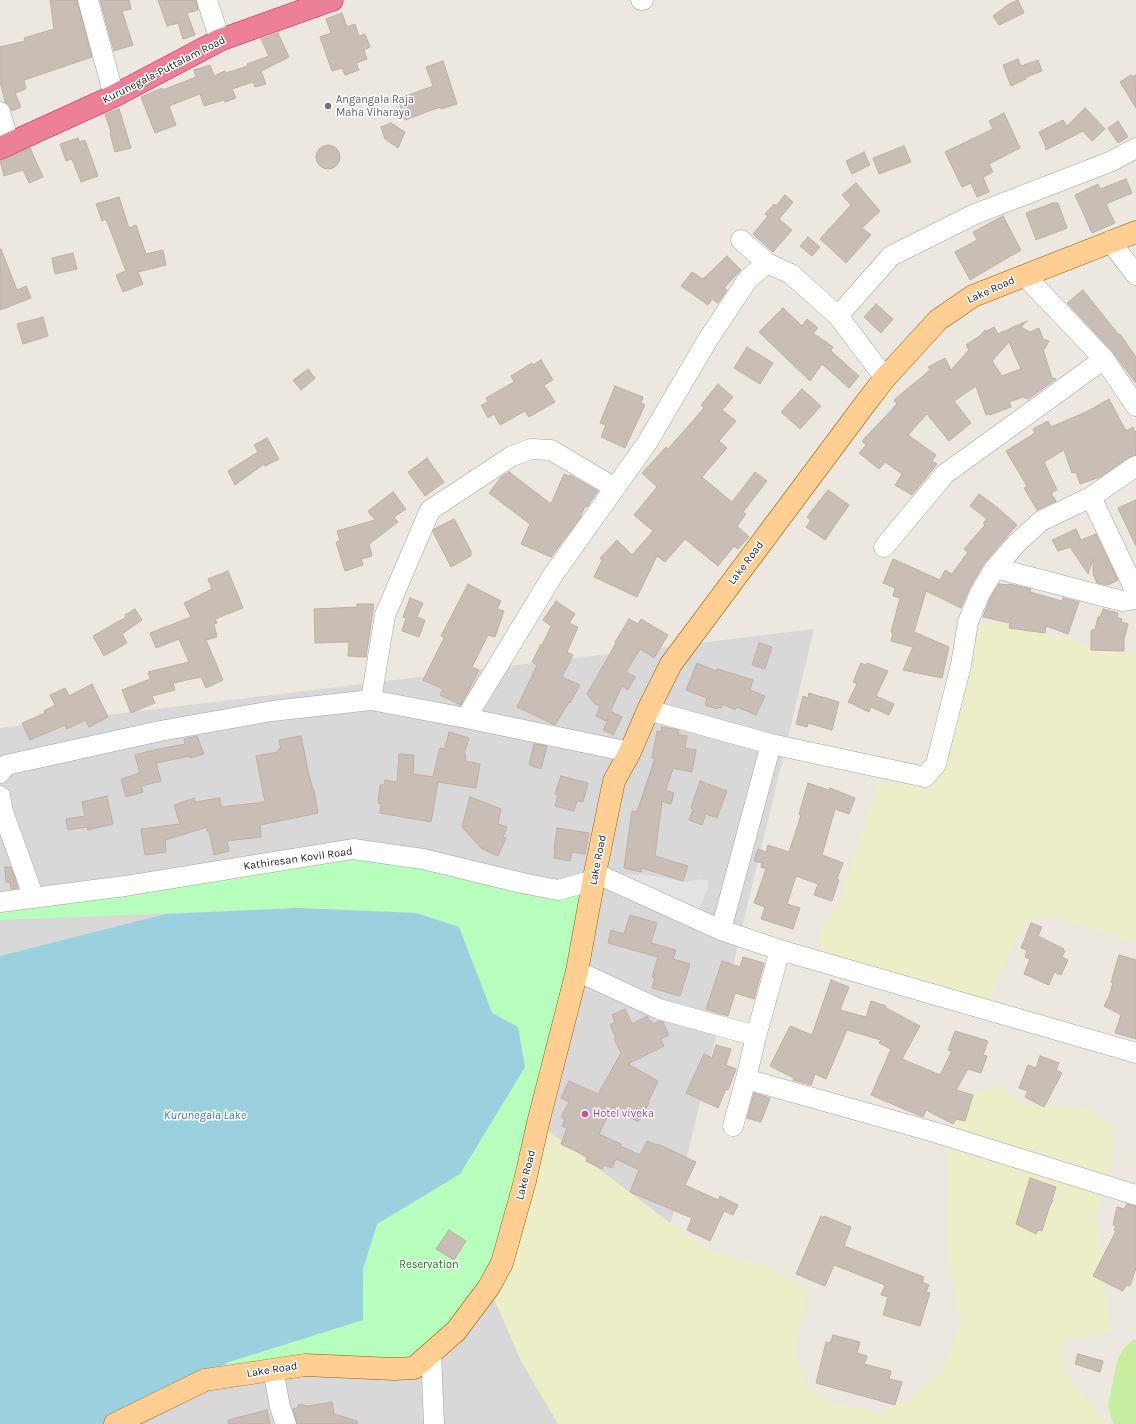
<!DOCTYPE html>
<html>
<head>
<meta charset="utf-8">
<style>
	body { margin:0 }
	canvas { display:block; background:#ede8df }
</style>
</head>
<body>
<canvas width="1136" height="1424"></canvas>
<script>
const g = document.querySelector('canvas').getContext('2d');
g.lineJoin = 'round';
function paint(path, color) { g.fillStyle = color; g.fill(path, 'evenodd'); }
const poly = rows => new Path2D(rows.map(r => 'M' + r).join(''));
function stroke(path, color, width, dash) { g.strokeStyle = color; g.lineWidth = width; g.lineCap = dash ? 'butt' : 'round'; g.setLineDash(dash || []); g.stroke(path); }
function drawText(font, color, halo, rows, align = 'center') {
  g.font = font + ' Karla,sans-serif'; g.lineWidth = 3; g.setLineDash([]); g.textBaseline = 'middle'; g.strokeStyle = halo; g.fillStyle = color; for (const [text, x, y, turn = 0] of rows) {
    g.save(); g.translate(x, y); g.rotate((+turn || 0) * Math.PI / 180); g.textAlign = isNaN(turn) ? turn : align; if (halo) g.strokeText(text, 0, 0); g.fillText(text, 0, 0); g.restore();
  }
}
paint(poly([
	[814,629,671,1223,605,1424,0,1424,0,728]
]), '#d9d8d8');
paint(poly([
	[968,622,1011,625,1122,654,1136,648,1136,943,1060,918,1032,917,1014,941,985,1010,818,961,821,930,838,908,877,785,925,777],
	[998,1086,1022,1104,1092,1109,1111,1127,1112,1158,1095,1215,1111,1331,1064,1339,1062,1369,1106,1424,558,1424,521,1361,489,1287,538,1123,706,1250,764,1265,808,1288,794,1351,807,1387,832,1403,877,1412,907,1402,943,1368,961,1325,947,1249,950,1107,966,1096]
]), '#eceec8');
paint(poly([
	[1134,1339,1136,1340,1136,1424,1113,1424,1108,1406,1117,1361,1124,1348]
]), '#c7eda0');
paint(poly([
	[353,849,522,883,594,880,502,1263,414,1368,205,1380,115,1424,104,1424,229,1362,363,1320,363,1269,377,1224,460,1174,525,1067,518,1027,492,1013,459,927,416,913,298,908,0,920,0,902]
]), '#b7fdbb');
paint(poly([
	[628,874,655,876,686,882,700,879,708,881,708,889,701,905,697,910,615,876]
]), '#e3e3e3');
paint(poly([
	[298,908,416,913,459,927,492,1013,518,1027,525,1067,460,1174,377,1224,363,1269,363,1320,229,1362,104,1424,0,1424,0,956,166,914]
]), '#9bd1df');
const building = poly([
	[50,0,77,0,92,57,24,80,26,89,15,93,21,107,12,111,8,104,4,102,5,101,0,82,0,47,25,41,24,38,54,29,50,0],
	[100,0,129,0,131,9,122,11,133,45,114,51,100,0],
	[158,0,196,0,198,10,187,13,195,35,183,39,178,23,167,26,158,0],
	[1018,0,1024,13,999,25,993,16,1009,4,1018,0],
	[342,13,347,27,355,24,359,36,365,34,370,47,364,50,367,59,356,63,359,70,345,75,342,68,332,71,320,37,331,33,326,19,342,13],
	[278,33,289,57,261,71,266,84,255,87,253,82,232,89,236,98,225,102,224,100,204,106,200,94,169,106,176,125,155,133,141,97,162,88,163,90,196,77,194,70,210,65,214,76,225,71,226,73,248,66,247,64,269,56,261,39,278,33],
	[1018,59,1021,66,1038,60,1042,71,1026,77,1026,79,1011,86,1003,65,1018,59],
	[443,61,457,104,441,109,440,107,405,120,398,99,433,86,426,67,443,61],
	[1131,75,1132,77,1136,75,1136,108,1120,82,1131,75],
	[1085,108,1105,129,1092,141,1083,131,1046,150,1045,148,1046,147,1039,132,1063,120,1067,126,1085,108],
	[119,109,131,148,115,152,110,133,111,132,105,114,119,109],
	[1004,113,1020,148,989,164,993,172,983,177,989,192,977,197,971,183,962,187,945,152,993,129,989,121,1004,113],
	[1118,121,1128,137,1118,143,1108,128,1118,121],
	[391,123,405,132,398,148,385,139,381,127,391,123],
	[78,138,79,142,85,140,98,176,81,182,72,159,66,161,60,144,78,138],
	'316 157a12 12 0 1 1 24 0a12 12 0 1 1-24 0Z',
	[904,146,911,162,879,174,873,158,904,146],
	[30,148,43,177,29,183,23,170,4,176,0,160,30,148],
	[864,152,870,165,852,174,846,161,864,152],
	[1126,179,1132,193,1106,204,1115,223,1092,233,1075,195,1098,184,1100,189,1126,179],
	[856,183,880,211,862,228,871,235,846,263,820,239,851,205,842,195,856,183],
	[785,195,793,202,779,219,792,230,773,252,753,234,768,216,765,214,774,204,776,206,785,195],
	[119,197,129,228,136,225,146,254,163,250,166,265,138,272,143,284,123,292,116,275,126,271,106,219,102,221,96,204,119,197],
	[1053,203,1058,203,1067,228,1036,240,1026,213,1053,203],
	[1003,216,1021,250,970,280,955,252,977,240,973,232,1003,216],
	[808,237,820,247,812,256,800,246,808,237],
	[0,249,1,249,17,290,26,286,31,298,0,310,0,249],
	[73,253,77,269,55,274,52,258,73,253],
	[727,256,741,270,724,288,727,290,718,303,712,299,708,305,681,286,692,272,703,279,727,256],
	[1083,290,1119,335,1120,334,1136,357,1136,383,1112,351,1067,303,1083,290],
	[876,304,893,319,881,333,864,317,876,304],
	[783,308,802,326,807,319,818,328,813,333,833,347,831,351,859,376,849,388,822,364,810,381,759,332,783,308],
	[43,317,48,336,23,344,17,324,43,317],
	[1027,321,1021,327,1030,332,1039,328,1043,339,1049,341,1045,348,1043,349,1052,378,1056,379,1028,399,1023,397,1009,402,1011,407,990,415,990,414,986,415,976,386,954,401,971,423,949,441,927,414,908,435,936,455,932,461,937,464,912,495,895,485,902,474,885,462,879,469,859,453,866,445,862,441,897,404,894,400,930,370,928,367,945,358,951,370,969,350,966,345,981,335,985,330,987,331,994,327,998,334,1027,321],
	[1009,342,1021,369,1002,376,992,361,1009,342],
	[747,347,773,363,760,384,734,368,747,347],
	[541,360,553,380,544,385,555,402,529,417,525,411,500,425,494,414,488,418,481,405,488,402,486,398,514,382,511,376,532,363,533,365,541,360],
	[308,369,315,378,301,390,293,380,308,369],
	[718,384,733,397,722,410,736,421,719,441,727,448,702,477,732,502,755,472,767,481,743,512,746,514,737,526,749,537,738,549,734,546,718,566,685,539,665,562,657,556,637,597,594,577,602,560,600,558,617,540,632,555,653,531,634,515,657,487,642,473,666,447,668,449,704,408,701,405,718,384],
	[615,386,643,397,641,403,645,405,625,448,601,437,606,425,600,423,615,386],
	[802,389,821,406,800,429,781,412,802,389],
	[1109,399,1126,431,1133,427,1136,433,1136,455,1129,457,1100,477,1080,484,1076,472,1072,473,1064,450,1044,462,1057,490,1051,493,1056,501,1037,510,1024,488,1027,486,1006,451,1035,433,1033,429,1048,421,1051,427,1088,411,1109,399],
	[267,438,279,459,265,466,264,464,235,485,228,471,258,452,254,445,267,438],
	[427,458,444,482,425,496,408,472,427,458],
	[509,472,551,504,564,474,569,476,570,475,598,491,587,507,585,506,580,518,551,557,521,544,530,524,489,493,501,477,509,472],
	[828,490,849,505,825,540,806,527,811,520,807,517,828,490],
	[393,492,406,509,394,517,398,522,369,544,372,556,361,559,363,565,345,571,336,542,340,541,337,531,375,520,368,511,393,492],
	[979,494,998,508,1017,525,985,562,970,587,961,608,926,591,914,632,949,647,942,678,903,670,913,647,891,641,893,633,891,632,900,598,893,596,895,588,883,583,893,559,940,580,945,570,952,574,968,552,964,549,985,525,983,523,987,519,970,506,979,494],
	[1136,500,1136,546,1118,508,1136,500],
	[454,519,471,551,471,556,451,567,433,532,434,529,454,519],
	[1076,529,1081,540,1096,534,1118,580,1108,585,1097,583,1093,574,1093,559,1088,574,1070,547,1058,551,1052,540,1076,529],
	[228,571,243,608,215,619,217,623,214,624,217,637,206,640,223,680,206,688,201,677,173,683,175,690,152,696,155,703,131,713,122,690,150,679,148,672,189,662,179,639,156,648,150,633,191,617,184,603,212,589,208,579,228,571],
	[468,584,501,601,497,609,504,611,495,637,488,635,472,667,479,670,461,705,440,695,443,689,423,680,444,638,441,636,468,584],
	[999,584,1009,585,1009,584,1031,589,1030,592,1062,601,1063,598,1079,602,1068,634,1046,626,1045,633,1009,628,1010,623,983,617,990,598,999,584],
	[410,598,423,603,417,617,425,620,419,637,402,631,406,618,403,617,410,598],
	[556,601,575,614,569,623,578,627,567,652,573,655,562,677,580,685,570,703,569,702,555,725,517,707,537,665,532,662,541,644,542,645,551,626,543,620,556,601],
	[357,604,374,604,366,657,348,656,349,642,315,643,314,609,357,607,357,604],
	[135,609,142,620,122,634,127,643,104,656,93,636,126,617,125,615,135,609],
	[1103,609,1118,613,1117,618,1122,619,1121,622,1128,624,1124,639,1124,651,1091,650,1091,630,1095,630,1098,617,1100,617,1103,609],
	[629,619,638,624,641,619,668,635,654,658,640,649,626,672,635,677,628,690,622,686,606,721,596,716,600,706,595,704,587,694,616,643,615,642,629,619],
	[759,643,772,647,765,669,752,665,759,643],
	[697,663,716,671,717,669,753,680,750,690,765,696,756,715,737,707,735,710,723,704,721,708,718,707,717,709,705,705,707,698,686,690,697,663],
	[861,663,866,665,867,663,888,671,876,696,894,704,889,715,871,707,869,712,848,702,857,684,853,682,861,663],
	[92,684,108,717,89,727,85,720,67,729,65,725,30,740,22,723,45,713,44,711,55,705,50,695,65,688,69,696,92,684],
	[809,693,839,702,832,730,808,723,807,727,796,724,803,696,808,698,809,693],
	[612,712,622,717,613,735,603,730,612,712],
	[662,727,679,730,678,735,687,736,685,748,696,750,692,772,673,768,666,790,674,793,671,804,662,801,655,856,688,866,683,881,642,868,641,872,624,868,632,811,637,812,655,758,652,758,657,731,661,732,662,727],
	[449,732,469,738,464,754,466,755,465,761,480,764,476,788,438,782,431,822,380,813,381,804,378,803,380,785,384,785,385,780,397,782,399,754,414,755,413,774,433,777,440,748,445,749,449,732],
	[197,736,204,754,190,758,190,756,156,763,161,781,141,786,143,792,126,797,121,779,140,773,135,755,154,750,185,744,184,739,197,736],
	[301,736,308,771,313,790,314,790,318,813,260,825,261,837,227,841,229,851,214,855,209,831,207,831,207,827,165,840,166,852,145,855,141,829,180,824,174,805,194,798,195,802,220,798,221,807,265,802,256,756,278,752,278,749,281,749,279,740,301,736],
	[534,744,547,746,541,769,529,765,534,744],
	[561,776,588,783,583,802,577,801,574,811,555,806,558,795,555,794,561,776],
	[700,781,727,791,717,818,706,814,702,825,689,820,693,809,691,808,700,781],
	[808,783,829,790,830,788,855,798,849,814,835,809,822,855,843,863,837,879,839,880,832,901,814,895,818,884,796,876,787,904,800,908,793,929,761,919,765,907,754,903,766,869,761,867,762,863,754,861,758,849,766,852,768,845,789,852,801,815,799,814,808,783],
	[107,796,113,824,88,830,87,827,68,830,66,819,85,816,82,802,107,796],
	[470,797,501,809,498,824,507,827,503,837,506,838,498,856,481,848,462,827,470,797],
	[557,828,589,833,585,854,572,852,570,861,554,858,555,850,554,849,557,828],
	[5,867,11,867,18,888,11,889,10,882,6,882,5,867],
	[630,915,657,923,651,943,676,950,673,959,690,964,680,996,652,988,655,978,652,977,658,957,608,943,611,930,624,934,630,915],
	[1031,923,1042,927,1038,936,1064,949,1063,950,1065,951,1062,957,1068,960,1061,975,1054,972,1049,985,1024,974,1030,959,1025,957,1027,950,1021,948,1031,923],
	[1119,955,1136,960,1136,1039,1115,1033,1121,1015,1104,1006,1109,996,1113,983,1111,982,1119,955],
	[743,957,764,963,754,999,735,993,728,1016,706,1009,722,961,740,967,743,957],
	[831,980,849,987,840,1010,866,1017,871,1001,886,1006,886,1008,920,1026,902,1059,940,1075,952,1051,948,1050,955,1031,988,1041,983,1055,987,1056,981,1073,968,1069,956,1090,973,1095,965,1121,956,1119,953,1124,926,1110,923,1117,871,1095,891,1049,879,1043,881,1040,847,1030,826,1079,815,1074,811,1085,793,1080,794,1078,770,1066,790,1026,812,1035,831,980],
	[625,1009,632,1024,647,1016,650,1022,652,1021,653,1024,660,1021,663,1022,669,1035,661,1039,664,1046,628,1064,658,1081,648,1102,649,1103,638,1122,612,1107,599,1134,621,1144,620,1146,640,1155,647,1141,657,1145,658,1144,696,1162,685,1185,718,1200,720,1196,738,1205,733,1215,724,1211,710,1241,687,1230,692,1218,630,1192,639,1170,616,1159,612,1168,604,1165,602,1169,586,1161,588,1157,561,1144,567,1128,562,1126,565,1119,561,1117,569,1102,561,1098,569,1081,598,1094,621,1053,614,1039,616,1038,610,1025,615,1022,612,1015,625,1009],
	[716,1045,731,1049,726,1065,736,1069,728,1090,726,1089,718,1108,686,1093,704,1054,712,1058,716,1045],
	[1040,1056,1059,1063,1056,1070,1062,1073,1044,1107,1025,1097,1028,1091,1019,1088,1028,1065,1036,1068,1040,1056],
	[754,1093,770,1098,761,1122,747,1118,754,1093],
	[1030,1178,1056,1187,1052,1200,1053,1200,1049,1208,1042,1231,1038,1230,1036,1234,1016,1224,1030,1178],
	[1127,1204,1136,1206,1136,1268,1130,1286,1126,1285,1123,1291,1093,1276,1116,1231,1114,1230,1116,1226,1113,1225,1117,1207,1124,1209,1127,1204],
	[821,1216,823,1218,824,1216,851,1227,844,1246,924,1277,922,1282,929,1285,926,1292,930,1293,920,1326,883,1315,888,1297,881,1295,885,1285,834,1265,825,1286,796,1274,821,1216],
	[449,1230,466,1241,454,1260,436,1249,449,1230],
	[833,1335,860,1342,857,1353,867,1356,864,1364,891,1371,889,1379,902,1382,895,1405,816,1383,826,1342,830,1343,833,1335],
	[1078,1354,1103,1361,1100,1372,1075,1364,1078,1354],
	[332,1402,334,1414,357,1421,357,1424,297,1424,293,1409,297,1408,299,1404,308,1406,332,1402],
	[267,1410,270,1424,228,1424,228,1420,267,1410]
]);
paint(building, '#c9beb5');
stroke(building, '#c0aea1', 1);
const minor = poly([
	[88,0,114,96],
	[207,0,220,40],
	[641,0,643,0],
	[0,112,9,143],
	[741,240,767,263,791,274,838,316,885,378],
	[1110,241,1136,275],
	[1025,276,1104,359,1136,406],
	[838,316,891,256,975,214,1112,161,1136,148],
	[1091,497,1136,592],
	[884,547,945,474,1104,359],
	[995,568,1122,601,1136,599],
	[371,700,385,615,430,510,512,456,531,449,551,450,615,488],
	[648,710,771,744,925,777,936,764,961,665,968,622,980,593,995,568,1017,543,1041,521,1091,497,1136,466],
	[466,718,553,575,647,443,707,341,748,279,767,263],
	[0,773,6,765,160,731,272,711,371,700,466,718,630,752],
	[0,796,3,812,34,898],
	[595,873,721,930,780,950,1136,1053],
	[0,902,125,886,353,849,423,859,522,883,558,890,594,880],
	[721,930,771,744],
	[577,971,659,1009,756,1036],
	[746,1079,934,1132,1136,1195],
	[733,1126,746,1079,756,1036,780,950],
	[431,1353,434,1424],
	[273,1370,280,1407,286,1424]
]);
const major = poly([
	[115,1424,205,1380,305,1365,394,1369,414,1368,456,1331,489,1287,502,1263,525,1181,538,1123,577,971,595,873,614,781,630,752,648,710,671,664,862,408,885,378,938,320,973,296,1136,232]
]);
const highway = poly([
	[0,148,114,96,220,40,332,0]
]);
stroke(minor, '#a2a2a2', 21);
stroke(major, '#925e00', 23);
stroke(highway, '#e01760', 23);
stroke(minor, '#fff', 20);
stroke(major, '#ffce93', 22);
stroke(highway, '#ec8096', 22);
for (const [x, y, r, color] of [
	[328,106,4,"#6b7280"],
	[585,1114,4,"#d1479c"]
]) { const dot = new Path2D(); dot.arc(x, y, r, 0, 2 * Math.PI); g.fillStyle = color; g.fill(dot); stroke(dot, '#fff', 1.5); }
drawText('11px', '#1b1b1b', '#fff', [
	["Kurunegala-Puttalam Road",164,70,-27],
	["Lake Road",991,290,-24],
	["Lake Road",746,563,-53],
	["Kathiresan Kovil Road",298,859,-8],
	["Lake Road",598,860,-79],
	["Lake Road",526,1175,-76],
	["Lake Road",272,1370,-9]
]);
drawText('11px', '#5b616d', '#fff', [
	["Angangala Raja",336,100],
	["Maha Viharaya",336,113]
], 'left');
drawText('11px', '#b23c85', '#fff', [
	["Hotel viveka",593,1114]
], 'left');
drawText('11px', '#047e0b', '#fff', [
	["Reservation",429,1265]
]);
drawText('italic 12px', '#4076a8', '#fff', [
	["Kurunegala Lake",205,1116]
]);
</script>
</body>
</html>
